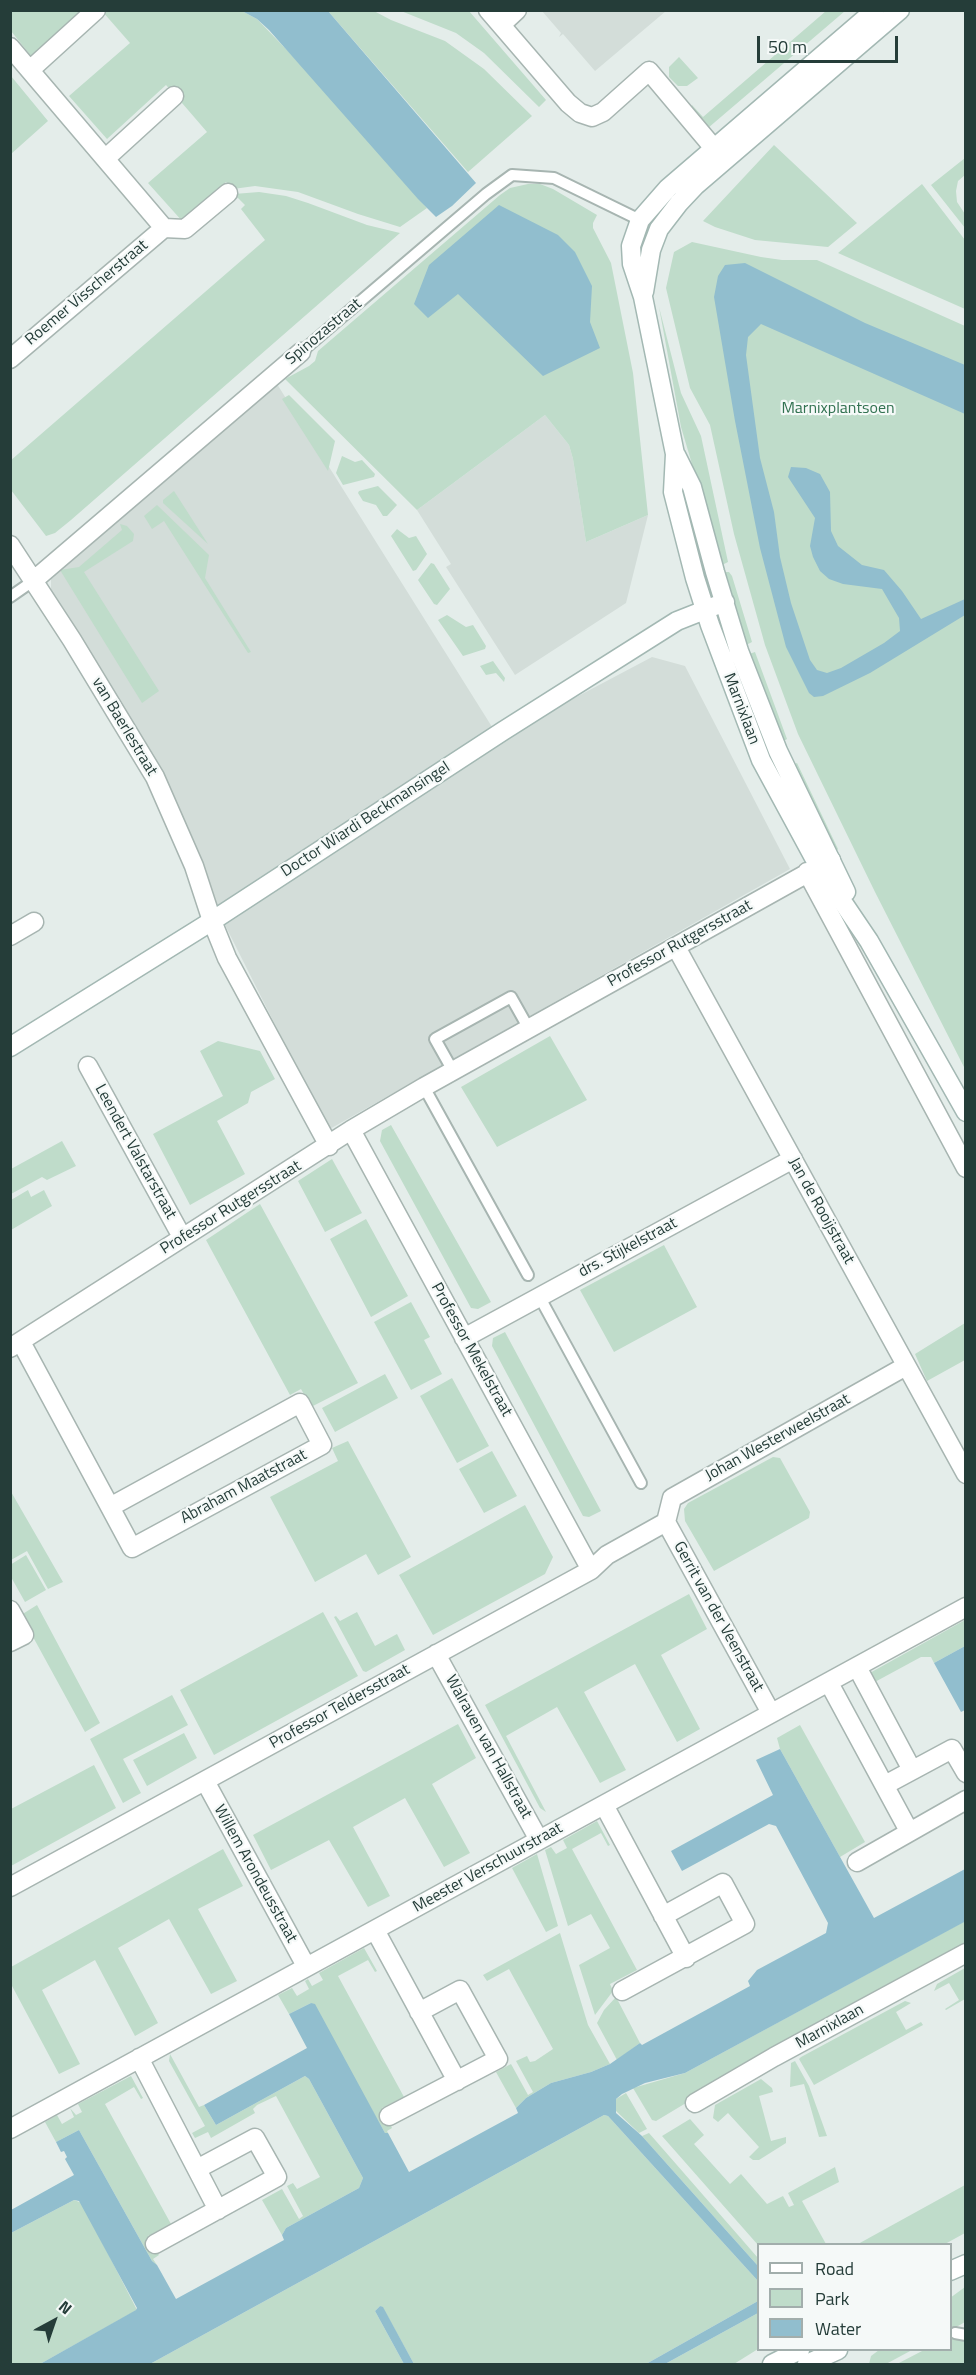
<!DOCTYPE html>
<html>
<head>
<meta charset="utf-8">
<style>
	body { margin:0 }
	#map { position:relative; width:976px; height:2375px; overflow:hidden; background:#e4edea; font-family:"Titillium Web",sans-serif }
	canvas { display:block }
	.frame { position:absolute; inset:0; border:12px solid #253d39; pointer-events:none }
	.legend { position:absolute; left:757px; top:2243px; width:195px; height:108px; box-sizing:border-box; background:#f5f9f8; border:2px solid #a2aeac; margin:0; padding:8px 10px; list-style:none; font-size:18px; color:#253d39 }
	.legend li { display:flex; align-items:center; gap:12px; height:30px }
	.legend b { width:30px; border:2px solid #a2aeac }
	.north { position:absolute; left:24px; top:2291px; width:60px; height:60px; -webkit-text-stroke:4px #f5f9f8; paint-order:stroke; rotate:40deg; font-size:16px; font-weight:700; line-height:24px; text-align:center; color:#253d39 }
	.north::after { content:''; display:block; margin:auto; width:21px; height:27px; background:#253d39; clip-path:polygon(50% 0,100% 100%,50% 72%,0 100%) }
	.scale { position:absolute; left:757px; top:36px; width:141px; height:27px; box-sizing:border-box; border:3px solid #253d39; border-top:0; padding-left:8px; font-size:18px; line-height:21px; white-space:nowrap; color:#253d39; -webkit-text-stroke:4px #f5f9f8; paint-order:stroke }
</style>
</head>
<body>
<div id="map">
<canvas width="976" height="2375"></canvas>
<div class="frame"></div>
<ul class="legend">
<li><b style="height:8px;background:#fff"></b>Road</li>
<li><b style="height:16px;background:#bfdcca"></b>Park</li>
<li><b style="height:16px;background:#91bece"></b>Water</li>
</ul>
<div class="north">N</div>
<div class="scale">50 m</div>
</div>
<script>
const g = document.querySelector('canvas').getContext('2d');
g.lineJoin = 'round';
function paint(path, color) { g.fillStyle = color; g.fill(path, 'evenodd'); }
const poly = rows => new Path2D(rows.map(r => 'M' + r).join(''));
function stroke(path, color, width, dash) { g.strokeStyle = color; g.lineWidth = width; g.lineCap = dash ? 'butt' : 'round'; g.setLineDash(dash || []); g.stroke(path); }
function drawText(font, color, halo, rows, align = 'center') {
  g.font = font + ' "Titillium Web",sans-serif'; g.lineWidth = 4.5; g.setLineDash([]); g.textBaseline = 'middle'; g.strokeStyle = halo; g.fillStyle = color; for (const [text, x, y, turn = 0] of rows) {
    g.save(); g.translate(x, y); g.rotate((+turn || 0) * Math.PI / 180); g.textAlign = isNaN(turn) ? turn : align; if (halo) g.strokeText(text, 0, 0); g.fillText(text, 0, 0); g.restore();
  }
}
paint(poly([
	[542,11,666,11,595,71,563,34,559,37,561,33],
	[277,384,499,738,652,657,685,666,790,869,328,1130,224,923,163,773,51,590,51,579],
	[545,415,569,445,573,459,586,542,648,515,626,603,515,675,446,567,451,564,417,510]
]), '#d3ddd9');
paint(poly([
	[10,11,82,11,31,56,11,31],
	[102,11,242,11,257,19,309,73,427,208,400,227,358,214,298,192,255,186,233,189,226,182,183,222,148,183,207,132,182,103,166,85,107,139,69,96,130,43],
	[328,11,374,11,391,20,445,41,484,69,532,116,468,172],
	[401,11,469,11,546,100,539,107,484,53,456,33],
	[826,11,845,11,708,128,691,108,692,105,703,117],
	[679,57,698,78,687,86,678,86,669,77,669,67],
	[11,76,48,121,11,154,10,154],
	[774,145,857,223,828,247,755,240,715,227,703,221],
	[965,158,965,175,958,181,956,191,957,202,965,214,965,228,931,185],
	[528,184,540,184,553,189,597,215,593,223,593,228,611,263,633,373,648,515,586,542,573,459,569,445,545,415,417,510,285,379,309,366,315,361,318,351,500,195,510,188],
	[922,184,965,240,965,309,838,253],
	[259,192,286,196,308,203,367,225,400,233,71,520,55,533,46,536,11,490,10,461,265,240,241,209,245,205,234,194],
	[692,242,761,257,782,260,817,260,965,326,965,1069,875,892,798,734,765,645,734,534,710,425,690,388,666,288,674,252],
	[659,307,681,393,701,436,728,562,722,565,681,427],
	[289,395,335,441,328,471,282,399],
	[342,456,355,462,362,460,375,474,374,477,343,485,336,473],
	[378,486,397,505,387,516,383,516,376,505,363,501,358,493,359,491],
	[174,491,208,544,163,503,163,500],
	[157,505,209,555,205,578,251,652,248,653,164,521,152,529,144,516],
	[120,524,127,526,134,534,133,541,84,572,159,691,142,703,60,570,79,567,122,530],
	[397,529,409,538,416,536,427,554,416,570,413,571,391,536],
	[431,563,434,564,450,589,437,605,434,604,418,580],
	[725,572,729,572,732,576,752,642,746,645],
	[447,615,466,627,473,625,486,646,485,649,463,656,438,620],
	[755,652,787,739,781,743,749,654],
	[493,661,505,678,504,682,496,673,486,675,480,666],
	[797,763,838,849,836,852,792,765],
	[550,1036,587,1100,497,1147,461,1087],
	[218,1041,260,1051,275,1079,251,1092,248,1103,217,1121,245,1174,190,1205,153,1134,223,1096,200,1051],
	[391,1125,491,1302,478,1309,471,1308,380,1141,382,1130],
	[62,1141,76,1166,47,1180,42,1177,11,1194,11,1169],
	[332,1159,362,1213,325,1232,298,1181],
	[28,1190,31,1197,44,1190,52,1206,11,1230,11,1200],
	[260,1204,358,1383,311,1407,301,1389,290,1395,206,1240],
	[366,1219,408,1296,371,1317,330,1239],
	[664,1245,697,1307,614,1352,580,1290],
	[411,1302,430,1337,424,1340,442,1374,411,1390,374,1322],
	[965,1323,965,1360,927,1381,915,1354],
	[505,1332,601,1511,589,1517,583,1516,492,1346,493,1338],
	[385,1374,398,1398,335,1432,322,1408],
	[452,1378,489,1446,457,1463,420,1396],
	[348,1441,411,1557,378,1575,366,1554,315,1582,270,1497,338,1461,332,1448],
	[492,1451,517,1496,484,1513,459,1469],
	[773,1457,780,1458,810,1512,809,1518,714,1571,685,1521,684,1509,688,1503],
	[10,1490,63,1582,48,1589,27,1551,11,1560],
	[525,1505,553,1557,545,1574,433,1635,399,1575],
	[26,1555,46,1590,25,1602,11,1577,10,1565],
	[689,1594,707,1629,661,1655,700,1729,677,1742,635,1664,584,1692,626,1770,600,1783,557,1707,506,1736,546,1812,540,1808,485,1705],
	[37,1605,100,1723,85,1732,21,1615],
	[323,1612,358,1676,214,1755,180,1690],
	[357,1612,375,1646,397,1634,405,1650,366,1672,363,1671,334,1617,336,1616,340,1621],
	[965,1620,965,1646,934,1663,931,1657,921,1657,873,1683,868,1674],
	[172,1695,188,1725,123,1759,141,1793,123,1803,90,1739],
	[458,1724,476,1758,432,1784,470,1853,444,1867,405,1798,353,1827,390,1896,368,1907,329,1840,271,1870,253,1835],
	[800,1725,865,1842,840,1857,780,1749,777,1738],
	[184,1733,197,1758,147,1786,133,1760],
	[94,1765,116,1808,11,1866,11,1809],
	[597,1821,610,1845,608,1846,601,1833,572,1849,637,1970,610,1984,613,1991,595,2015,579,1965,610,1948,591,1914,568,1926,545,1850,551,1847,556,1854,567,1848,563,1840],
	[223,1849,243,1886,198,1909,237,1981,211,1994,169,1919,118,1948,158,2023,135,2036,95,1960,42,1990,80,2064,59,2074,11,1984,11,1967],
	[537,1854,558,1926,546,1932,512,1868],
	[965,1921,965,1945,688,2099,686,2103,656,2121,652,2120,633,2088,685,2073],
	[560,1933,588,2025,610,2064,591,2072,551,2083,526,2098,516,2108,496,2072,511,2064,528,2095,533,2092,516,2061,527,2056,530,2062,535,2061,553,2049,509,1969,487,1981,483,1975],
	[364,1948,377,1971,375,1972,368,1960,338,1976,404,2097,382,2108,392,2128,387,2131,388,2133,385,2133,311,2003,289,2014,278,1995,292,1988,297,1996,309,1989,305,1981,308,1979,312,1986,323,1980,319,1973],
	[965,1968,965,1999,946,2010,945,2009,959,2000,949,1983,934,1991,937,1984],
	[616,1997,640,2043,617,2060,597,2023,604,2010],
	[905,2001,911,2003,896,2012,906,2030,921,2022,923,2025,814,2085,799,2059,801,2057],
	[170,2054,199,2107,204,2105,216,2125,305,2076,309,2079,363,2178,359,2188,286,2228,282,2235,262,2200,282,2189,299,2219,303,2216,287,2186,293,2183,297,2189,320,2177,276,2096,257,2105,253,2109,255,2113,211,2138,208,2132,195,2138,192,2133,205,2126,169,2061],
	[795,2061,809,2086,827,2136,819,2137,804,2084,790,2087,791,2063],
	[131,2076,143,2098,141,2099,134,2087,105,2104,171,2224,148,2236,159,2255,153,2259,157,2265,152,2261,79,2130,56,2142,45,2122,57,2115,62,2124,74,2117,70,2108,76,2115,82,2112,78,2104],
	[761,2079,772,2088,773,2092,759,2096,771,2141,786,2137,786,2143,759,2160,753,2160,749,2157,759,2147,728,2113,718,2122,713,2118,715,2105],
	[626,2093,647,2129,639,2133,615,2110,616,2099],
	[604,2115,608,2116,758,2281,758,2301,646,2364,414,2364,383,2308,380,2306,375,2311,404,2364,150,2364],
	[690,2119,704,2135,694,2144,730,2184,741,2174,767,2204,783,2196,789,2207,794,2205,788,2193,835,2167,839,2182,802,2201,826,2244,758,2245,662,2136],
	[649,2133,758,2258,758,2266,642,2136],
	[965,2185,965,2233,945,2244,858,2244],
	[74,2200,82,2203,137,2310,40,2364,11,2364,11,2233],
	[965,2287,965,2322,951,2330,950,2298],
	[758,2313,758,2349,734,2364,665,2364],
	[965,2327,965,2364,897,2364,924,2350,950,2350,951,2334],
	[879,2350,912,2350,886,2364,869,2364,871,2356]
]), '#bfdcca');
paint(poly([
	[242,11,328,11,476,183,452,206,436,217,418,199,269,30,257,19],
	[499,205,558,235,575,252,592,286,590,322,600,348,543,376,458,294,428,318,414,304,429,265],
	[745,263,865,323,965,365,965,414,761,324,748,337,746,355,760,458,774,512,780,557,791,603,810,660,817,670,827,673,841,668,884,643,900,631,899,618,882,589,843,584,829,579,820,571,813,557,810,546,815,518,788,477,791,467,806,468,820,474,830,492,831,531,838,546,862,565,884,570,902,591,921,619,965,599,965,615,870,673,823,696,814,697,809,693,786,647,760,548,735,421,714,297,718,276,725,265],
	[965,1646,965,1710,961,1712,934,1663],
	[780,1749,874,1918,965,1869,966,1921,685,2073,645,2083,622,2094,616,2099,616,2113,642,2136,758,2266,758,2281,608,2116,604,2115,150,2364,40,2364,136,2310,137,2308,79,2201,74,2200,11,2233,11,2210,74,2175,65,2159,67,2157,64,2151,61,2152,56,2142,79,2130,152,2261,157,2265,176,2299,284,2240,282,2235,286,2228,359,2188,363,2178,309,2079,305,2076,216,2125,204,2105,307,2048,289,2014,311,2003,315,2004,385,2133,388,2133,409,2172,518,2113,516,2108,526,2098,551,2083,591,2072,610,2064,640,2043,642,2045,750,1986,748,1981,757,1970,826,1933,828,1923,776,1826,769,1824,682,1871,671,1851,773,1795,756,1760],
	[758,2301,758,2313,665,2364,646,2364],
	[380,2306,383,2307,414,2364,404,2364,375,2311]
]), '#91bece');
const lane = poly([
	[301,352,486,194,512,175,554,178,640,220],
	[10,597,33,581],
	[453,1071,435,1039,511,997,529,1029],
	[424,1087,528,1275],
	[539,1296,641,1483],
	[955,2333,966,2335]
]);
const street = poly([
	[488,10,568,103,580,113,592,117,603,112,649,71,723,159],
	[501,25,517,10],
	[10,47,164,228,10,359],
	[30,70,96,10],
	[106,158,174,96],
	[164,228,185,229,228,193],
	[10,545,72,640,155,777,194,866,212,921,227,958,329,1146],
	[33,581,301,352],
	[807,872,966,1168],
	[10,936,34,922],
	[676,947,966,1474],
	[88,1066,182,1237],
	[351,1130,591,1570],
	[464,1338,793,1159],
	[21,1342,110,1507,300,1403,322,1445,132,1548,110,1507],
	[10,1348,351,1130,424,1087,831,860],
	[666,1522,672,1498,906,1366],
	[666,1522,771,1713],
	[10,1610,24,1635,10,1642],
	[436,1654,539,1840],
	[857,1667,912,1770],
	[829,1683,909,1831],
	[205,1781,306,1966],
	[885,1785,952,1749,966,1773],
	[604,1805,686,1958],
	[857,1862,966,1800],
	[10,1887,591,1570,607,1555,666,1522],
	[375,1930,457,2081],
	[622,1991,745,1924,723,1883,663,1916],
	[139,2058,218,2210],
	[695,2103,774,2057,966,1953],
	[389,2116,498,2059,460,1990,419,2012],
	[10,2129,966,1607],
	[155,2244,277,2177,255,2138,197,2169]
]);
const secondary = poly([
	[875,10,668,188,640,220,631,246,632,264,643,297,675,454,673,492,695,578,710,625,761,760,819,867,869,941,966,1112],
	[644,292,651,250,659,229,679,203,695,186,900,10],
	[676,455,692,487,715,572,739,651,778,751,846,892],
	[10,1047,212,921,503,731,677,621,725,602],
	[950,2271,966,2264],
	[772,2364,800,2350],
	[807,2364,838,2350]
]);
stroke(lane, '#a7b5b1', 14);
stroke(street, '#a7b5b1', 21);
stroke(secondary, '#a3b8b3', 21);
stroke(lane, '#fff', 10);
stroke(street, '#fff', 18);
stroke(secondary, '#fff', 18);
drawText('16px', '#253d39', '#f5f9f8', [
	["Roemer Visscherstraat",87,293,-40],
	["Spinozastraat",324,332,-40],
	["Marnixlaan",741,709,69],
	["van Baerlestraat",124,727,59],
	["Doctor Wiardi Beckmansingel",366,820,-33],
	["Professor Rutgersstraat",680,944,-29],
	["Leendert Valstarstraat",135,1152,61],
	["Professor Rutgersstraat",231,1208,-32],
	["Jan de Rooijstraat",821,1211,61],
	["drs. Stijkelstraat",628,1248,-28],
	["Professor Mekelstraat",471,1350,61],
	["Johan Westerweelstraat",778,1438,-29],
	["Abraham Maatstraat",244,1487,-28],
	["Gerrit van der Veenstraat",718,1617,61],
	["Professor Teldersstraat",340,1707,-29],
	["Walraven van Hallstraat",488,1747,61],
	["Meester Verschuurstraat",488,1868,-29],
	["Willem Arondeusstraat",255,1874,61],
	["Marnixlaan",830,2027,-29]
]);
drawText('16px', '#327251', '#f5f9f8', [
	["Marnixplantsoen",838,409]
]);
</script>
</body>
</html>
